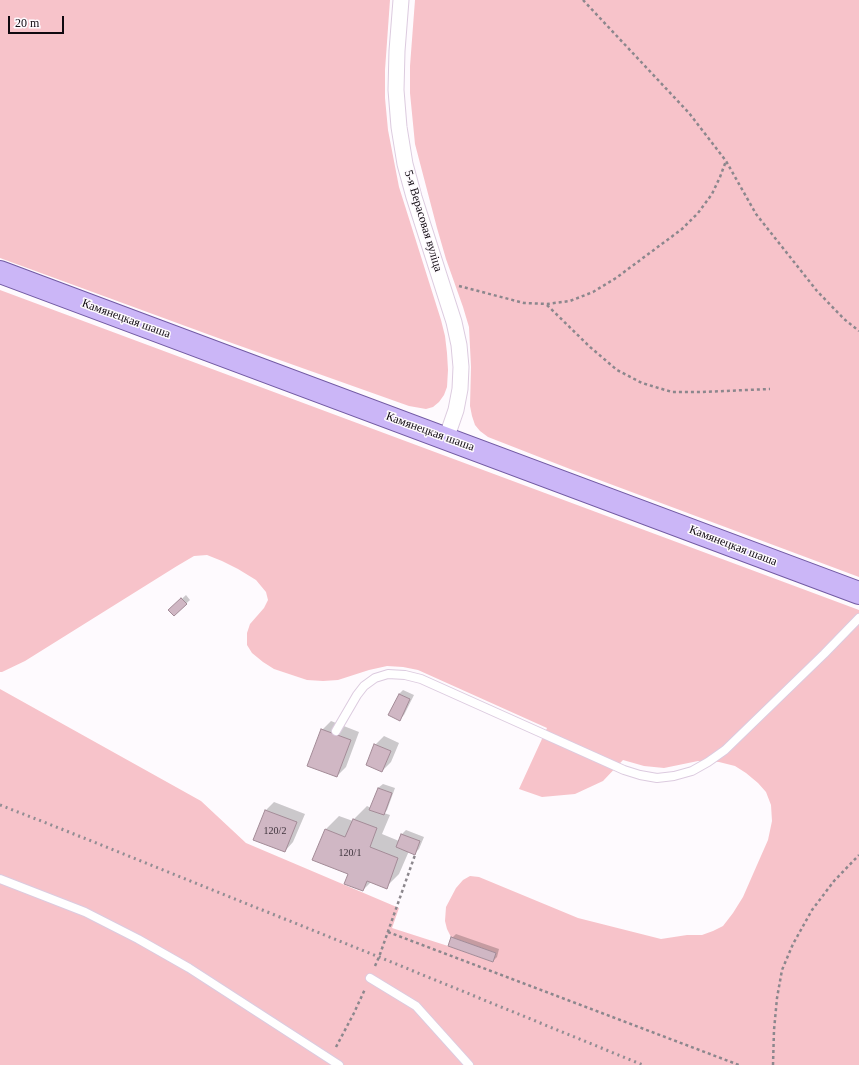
<!DOCTYPE html>
<html>
<head>
<meta charset="utf-8">
<style>
	body { margin:0 }
	#map { position:relative; width:859px; height:1065px; overflow:hidden; background:#fefafe; font-family:Georgia,serif }
	canvas { display:block }
	.scale { position:absolute; left:8px; top:16px; width:56px; height:18px; box-sizing:border-box; border:2px solid #0f0910; border-top:0; padding-left:5px; font-size:12px; line-height:14px; white-space:nowrap; color:#0f0910; -webkit-text-stroke:3px #fefafe; paint-order:stroke }
</style>
</head>
<body>
<div id="map">
<canvas width="859" height="1065"></canvas>
<div class="scale">20 m</div>
</div>
<script>
const g = document.querySelector('canvas').getContext('2d');
g.lineJoin = 'round';
function paint(path, color) { g.fillStyle = color; g.fill(path, 'evenodd'); }
const poly = rows => new Path2D(rows.map(r => 'M' + r).join(''));
function stroke(path, color, width, dash) { g.strokeStyle = color; g.lineWidth = width; g.lineCap = dash ? 'butt' : 'round'; g.setLineDash(dash || []); g.stroke(path); }
function drawText(font, color, halo, rows, align = 'center') {
  g.font = font + ' Georgia,serif'; g.lineWidth = 3; g.setLineDash([]); g.textBaseline = 'middle'; g.strokeStyle = halo; g.fillStyle = color; for (const [text, x, y, turn = 0] of rows) {
    g.save(); g.translate(x, y); g.rotate((+turn || 0) * Math.PI / 180); g.textAlign = isNaN(turn) ? turn : align; if (halo) g.strokeText(text, 0, 0); g.fillText(text, 0, 0); g.restore();
  }
}
paint(poly([
	[0,0,390,0,385,70,385,98,388,130,399,187,441,320,445,336,447,353,448,370,447,387,444,395,439,402,433,407,426,409,409,406,229,342,0,258],
	[415,0,859,0,859,577,570,469,488,437,480,431,475,425,472,416,470,406,471,367,469,327,463,307,446,259,437,228,415,144,410,93,410,66],
	[0,290,859,610,859,1065,0,1065,0,689,201,801,246,843,399,908,392,928,448,946,493,962,496,953,451,937,447,929,445,921,446,907,456,888,463,880,470,876,479,877,578,918,661,939,687,935,702,935,713,931,723,926,733,913,743,897,757,865,768,840,772,821,771,805,766,792,758,783,746,773,735,766,719,762,698,761,664,768,644,766,623,760,603,781,575,794,542,797,519,789,547,728,418,670,403,667,387,666,369,670,338,680,323,681,307,680,274,669,263,662,252,653,247,645,247,633,250,624,264,608,268,600,266,592,256,580,238,569,222,561,207,555,194,556,177,566,25,661,2,672,0,672]
]), '#f7c3ca');
paint(poly([
	[186,595,190,600,174,615,170,610],
	[403,690,414,695,404,715,400,719,389,714,399,694],
	[331,721,359,732,346,767,337,776,322,730],
	[384,736,399,743,391,762,382,771,375,745],
	[383,784,395,788,387,810,384,813,390,815,382,834,399,841,402,834,406,830,424,837,419,849,415,853,409,851,399,874,386,887,371,882,363,890,349,873,326,829,339,816,353,821,354,819,367,806,371,808,378,788],
	[274,802,305,814,293,842,285,851,265,811],
	[456,934,499,949,497,957,493,961,452,938]
]), '#0003');
const building = poly([
	[181,598,187,604,174,616,168,610,181,598],
	[399,694,410,699,400,721,388,715,399,694],
	[321,729,351,740,337,777,307,766,321,729],
	[374,744,391,751,382,772,366,765,374,744],
	[378,788,392,793,384,815,369,810,378,788],
	[265,810,297,822,285,852,253,840,265,810],
	[353,819,377,828,370,847,398,858,387,889,367,881,363,891,344,884,348,874,312,860,325,829,345,837,353,819],
	[401,834,420,841,415,855,396,847,401,834],
	[451,937,496,953,493,962,448,946,451,937]
]);
paint(building, '#d0b7c4');
stroke(building, '#a38b97', 1);
const lane = poly([
	[336,731,357,695,364,686,375,678,388,674,405,675,421,679,624,770,640,775,657,778,674,776,692,771,708,762,725,750,824,654,859,618],
	[0,879,85,912,138,939,189,968,339,1065],
	[370,978,416,1006,469,1065]
]);
const street = poly([
	[401,0,397,51,396,90,399,127,405,164,414,197,454,322,459,345,461,367,460,389,456,410,446,439]
]);
const primary = poly([
	[0,272,859,593]
]);
stroke(lane, '#dccbdf', 10);
stroke(street, '#dccbdf', 17);
stroke(primary, '#725aa3', 24);
stroke(poly([
	[583,0,689,113,726,161,756,214,817,291,844,319,859,331],
	[459,286,524,303,547,304,570,301,593,292,616,278,682,229,698,213,712,194,720,177,726,161],
	[547,305,590,347,617,370,642,383,672,392,702,392,770,389],
	[388,932,739,1065],
	[375,966,379,957,415,855],
	[336,1047,354,1013,365,989],
	[773,1065,774,1030,777,998,782,970,793,944,812,910,834,881,859,855]
]), '#8c878d', 2.5, [3, 3]);
stroke(lane, '#fff', 8);
stroke(street, '#fff', 15);
stroke(primary, '#cbb6f7', 22);
stroke(poly([
	[0,805,54,826,379,957,643,1065]
]), '#928d93', 3, [2, 4]);
drawText('10px', '#3f343d', null, [
	["120/2",275,831],
	["120/1",350,853]
]);
drawText('12px', '#0f0910', '#fefafe', [
	["5-я Верасовая вуліца",423,221,73],
	["Камянецкая шаша",126,319,20],
	["Камянецкая шаша",430,432,20],
	["Камянецкая шаша",733,546,21]
]);
</script>
</body>
</html>
